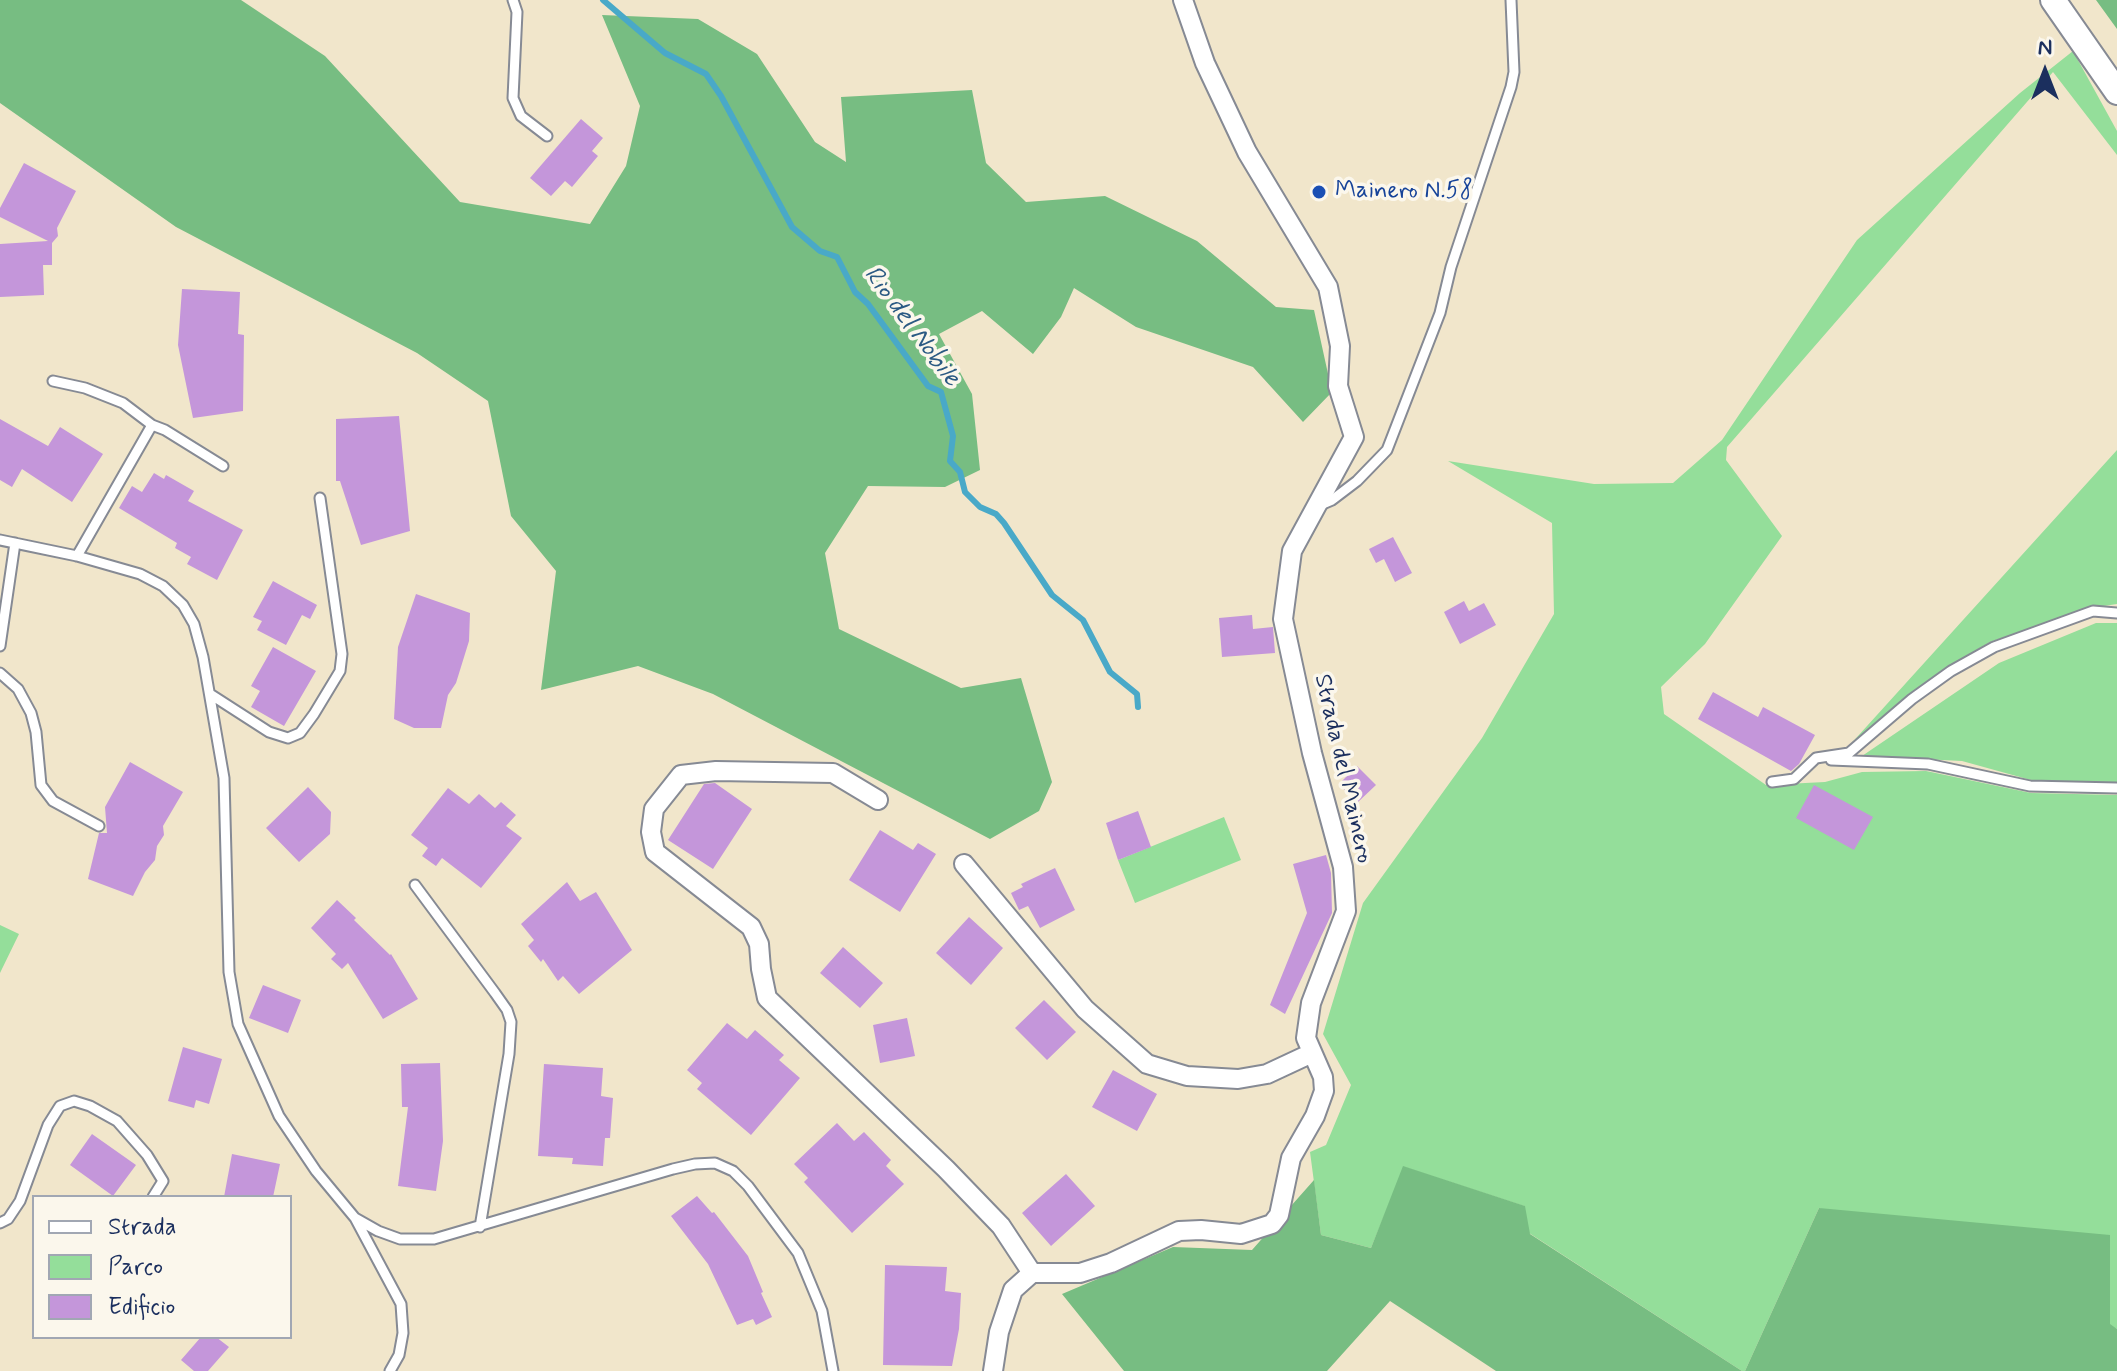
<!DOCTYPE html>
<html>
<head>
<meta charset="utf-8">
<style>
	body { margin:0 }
	#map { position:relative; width:2117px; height:1371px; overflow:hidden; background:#f1e6cb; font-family:Mynerve,sans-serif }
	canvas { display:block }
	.legend { position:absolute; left:32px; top:1195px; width:260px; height:144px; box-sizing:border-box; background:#fbf7ec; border:2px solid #a1a7b3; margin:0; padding:10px 14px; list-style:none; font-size:24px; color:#1b2f5e }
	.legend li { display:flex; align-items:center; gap:16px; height:40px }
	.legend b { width:40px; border:2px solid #a1a7b3 }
	.north { position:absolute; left:2005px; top:32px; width:80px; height:80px; -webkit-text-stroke:6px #fbf7ec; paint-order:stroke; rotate:0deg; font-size:22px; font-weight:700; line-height:32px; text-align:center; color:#1b2f5e }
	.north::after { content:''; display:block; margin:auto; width:28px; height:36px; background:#1b2f5e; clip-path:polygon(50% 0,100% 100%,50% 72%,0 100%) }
</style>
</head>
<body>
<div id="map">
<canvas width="2117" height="1371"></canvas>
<ul class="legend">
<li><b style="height:10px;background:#fff"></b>Strada</li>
<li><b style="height:22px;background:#94de9a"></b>Parco</li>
<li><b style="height:22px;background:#c496da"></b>Edificio</li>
</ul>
<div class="north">N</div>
</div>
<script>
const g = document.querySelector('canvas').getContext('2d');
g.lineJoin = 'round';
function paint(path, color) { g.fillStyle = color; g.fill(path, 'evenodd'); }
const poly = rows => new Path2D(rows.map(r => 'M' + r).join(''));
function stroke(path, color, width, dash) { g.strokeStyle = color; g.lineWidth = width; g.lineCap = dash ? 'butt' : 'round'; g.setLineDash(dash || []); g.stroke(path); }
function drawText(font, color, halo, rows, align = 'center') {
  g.font = font + ' Mynerve,sans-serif'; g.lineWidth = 7; g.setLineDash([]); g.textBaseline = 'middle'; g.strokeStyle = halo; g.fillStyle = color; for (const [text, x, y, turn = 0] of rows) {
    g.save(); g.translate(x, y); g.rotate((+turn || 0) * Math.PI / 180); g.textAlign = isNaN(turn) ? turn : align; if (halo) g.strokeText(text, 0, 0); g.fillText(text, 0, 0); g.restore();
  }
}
paint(poly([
	[2073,51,2117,131,2117,155,2053,72,1727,447,1726,460,1782,536,1705,644,1661,687,1664,714,1766,785,1825,782,1862,772,1926,771,2031,793,2117,795,2117,1329,1819,1208,1745,1371,1742,1371,1529,1233,1524,1206,1404,1167,1371,1248,1321,1235,1310,1152,1326,1145,1351,1085,1323,1034,1363,903,1482,738,1554,614,1552,523,1448,461,1594,484,1673,483,1722,440,1857,240,2020,93],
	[2117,450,2117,604,2090,608,1990,642,1946,668,1848,747],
	[2096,623,2117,623,2117,783,2038,782,1962,761,1862,756,1999,663],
	[1224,817,1241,860,1135,903,1118,860],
	[0,925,19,934,0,973]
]), '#94de9a');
paint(poly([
	[0,0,241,0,325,56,460,202,590,224,626,166,640,106,602,15,698,19,757,54,815,142,846,162,841,97,972,90,986,163,1026,202,1105,196,1197,241,1276,307,1314,310,1332,392,1303,422,1253,367,1136,327,1074,288,1061,317,1033,354,982,311,939,334,972,394,980,470,945,487,868,486,825,553,839,629,961,688,1021,678,1052,782,1039,811,990,839,713,694,638,666,541,690,556,571,511,516,488,401,417,353,176,227,0,103],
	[2096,0,2117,0,2117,29],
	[1403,1166,1525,1206,1530,1234,1742,1371,1496,1371,1390,1301,1327,1371,1124,1371,1062,1294,1173,1247,1252,1250,1314,1180,1321,1235,1371,1248],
	[1819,1208,2110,1235,2110,1324,2117,1329,2117,1371,1745,1371]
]), '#77bd82');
stroke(poly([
	[603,0,665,53,706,74,721,96,792,227,820,251,837,257,855,292,868,304,928,386,941,392,953,436,950,461,960,472,965,492,980,507,996,514,1004,523,1052,595,1083,620,1110,672,1137,694,1138,707]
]), '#49a9c8', 6);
paint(poly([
	[581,119,603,138,592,151,598,156,572,187,565,181,551,196,530,178],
	[24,163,76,191,57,228,58,236,52,243,52,265,43,265,44,295,0,297,0,244,48,241,0,217,0,208],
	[182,289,240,292,238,334,244,335,243,411,193,418,178,345],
	[399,416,410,531,361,545,340,481,336,481,336,419],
	[0,419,48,446,60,427,103,454,72,502,22,469,12,487,0,480],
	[154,473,164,479,166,475,194,491,188,501,243,530,217,580,187,564,191,557,175,548,177,543,119,508,132,486,142,492],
	[1393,537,1412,573,1395,582,1384,559,1376,563,1369,549],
	[273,581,317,605,310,619,302,615,286,645,257,630,262,621,253,617],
	[416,594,470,613,469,641,456,683,448,695,441,728,414,728,394,719,398,647],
	[1464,601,1469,611,1484,603,1496,625,1460,644,1444,612],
	[1252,615,1253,629,1273,627,1275,653,1222,657,1219,618],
	[273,647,316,671,284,726,251,707,260,691,251,686],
	[1713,692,1758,717,1763,707,1815,735,1799,764,1791,771,1698,719],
	[130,762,183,792,163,826,164,835,157,846,155,860,145,872,133,896,88,879,99,833,107,833,105,807],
	[1357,766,1376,785,1357,803,1339,784],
	[715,783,752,809,713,869,668,840,704,784],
	[1814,785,1873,817,1854,850,1796,818],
	[308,787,331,812,330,834,299,862,266,828],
	[448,788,469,804,479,794,495,808,501,802,516,815,506,826,522,838,481,888,442,858,436,866,422,856,428,848,411,835],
	[1138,811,1151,847,1118,860,1106,823],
	[880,830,913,850,918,843,936,854,900,912,849,880],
	[1326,855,1331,873,1332,913,1285,1014,1270,1005,1307,913,1293,864],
	[1055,868,1075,910,1040,928,1028,906,1019,910,1011,893,1023,887,1021,884],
	[567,882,580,901,596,892,632,950,579,994,563,976,558,981,543,959,541,962,528,946,534,940,521,924],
	[337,900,356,918,354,920,390,955,391,954,418,999,383,1019,348,963,342,969,331,959,336,954,311,928],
	[969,917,1003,948,971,985,936,953],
	[843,947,883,983,860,1008,820,973],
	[263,985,301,1000,288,1033,249,1018],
	[1044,1000,1076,1032,1047,1060,1015,1028],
	[907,1018,915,1056,880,1063,873,1025],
	[727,1023,747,1039,755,1030,784,1055,779,1060,800,1078,751,1135,697,1089,702,1083,687,1070],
	[183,1047,222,1059,209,1104,196,1100,194,1108,168,1101],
	[440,1063,443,1141,436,1191,398,1186,408,1107,402,1107,401,1064],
	[544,1064,603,1068,601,1096,613,1098,610,1138,605,1138,603,1166,572,1164,573,1158,538,1156],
	[1113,1070,1157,1094,1137,1131,1092,1107],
	[837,1123,854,1141,864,1132,891,1160,886,1166,904,1184,852,1233,804,1182,808,1178,794,1164],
	[92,1134,136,1165,113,1196,70,1165],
	[232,1154,280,1164,273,1197,224,1197],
	[1066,1174,1095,1206,1051,1246,1022,1213],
	[697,1196,712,1213,714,1212,748,1256,763,1292,761,1293,772,1317,756,1325,753,1319,737,1325,708,1264,671,1216],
	[885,1265,947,1267,945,1291,961,1293,959,1329,952,1366,883,1365],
	[201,1337,216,1337,229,1347,208,1371,194,1371,181,1360]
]), '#c496da');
const lane = poly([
	[513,0,517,12,513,98,521,116,547,136],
	[53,381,85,388,123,403,152,425],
	[1318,506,1332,500,1357,481,1387,450,1423,357,1440,313,1451,267,1511,87,1514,72,1511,0],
	[0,540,77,556,140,574,163,586,183,605,194,624,203,657,224,778,229,972,238,1024,279,1116,316,1171,355,1218,378,1231,400,1239,434,1239,673,1169,695,1164,715,1163,733,1171,748,1186,798,1253,822,1311,833,1371],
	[77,556,152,425,165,430,223,466],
	[0,646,15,543],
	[0,673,18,689,31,713,36,732,41,785,53,801,99,826],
	[210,694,269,732,288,738,300,733,314,714,340,671,342,654,320,498],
	[1831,760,1928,764,2030,786,2117,788],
	[1772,782,1794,779,1816,758,1849,753,1912,699,1951,671,1994,647,2093,611,2117,613],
	[415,885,495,993,507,1010,511,1022,509,1054,480,1227],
	[355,1218,401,1304,403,1333,399,1355,390,1371],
	[0,1223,8,1219,20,1201,48,1125,60,1106,74,1101,90,1106,117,1121,147,1155,163,1181,153,1197]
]);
const street = poly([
	[878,800,833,773,716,771,681,775,654,809,651,832,655,852,751,927,759,944,761,969,767,998,946,1169,1001,1226,1032,1273],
	[964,864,1085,1009,1147,1064,1187,1076,1238,1079,1267,1074,1312,1053],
	[993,1371,999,1332,1013,1290,1032,1273,1080,1273,1111,1263,1179,1231,1201,1230,1241,1234,1272,1224,1279,1215,1291,1158,1315,1116,1324,1091,1323,1077,1306,1038,1311,1003,1346,911,1343,867,1312,753,1283,619,1292,551,1354,437,1338,386,1340,346,1328,287,1247,152,1205,63,1183,0]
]);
const secondary = poly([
	[2053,0,2117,92]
]);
stroke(lane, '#868a94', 13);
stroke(street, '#868a94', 22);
stroke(secondary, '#868a94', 28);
stroke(lane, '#fff', 9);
stroke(street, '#fff', 18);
stroke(secondary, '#fff', 24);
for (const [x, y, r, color] of [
	[1319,192,8,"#1a4fb4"]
]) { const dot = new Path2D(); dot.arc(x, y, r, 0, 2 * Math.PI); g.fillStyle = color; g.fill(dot); stroke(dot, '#fbf7ec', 3); }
drawText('24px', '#164399', '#fbf7ec', [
	["Mainero N.58",1335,192]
], 'left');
drawText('24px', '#1b2f5e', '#fbf7ec', [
	["Strada del Mainero",1342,769,77]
]);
drawText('italic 26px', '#2b5a83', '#fbf7ec', [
	["Rio del Nobile",911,327,53]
]);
</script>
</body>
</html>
